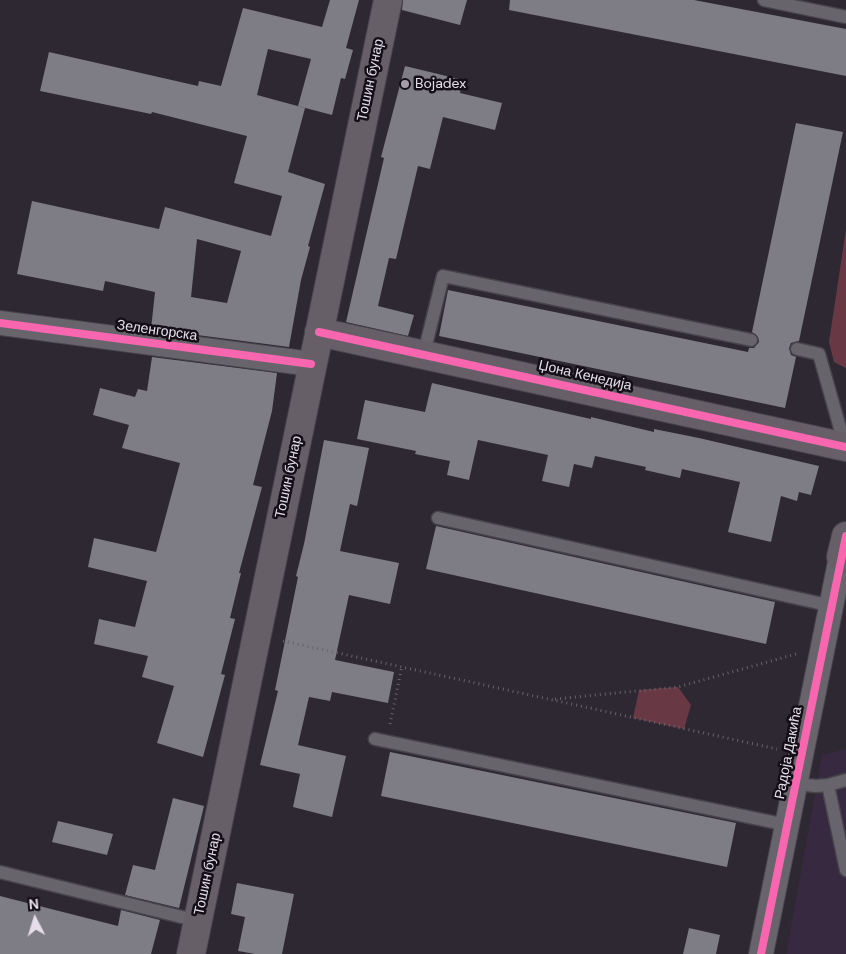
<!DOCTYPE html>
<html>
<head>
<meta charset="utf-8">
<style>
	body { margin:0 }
	#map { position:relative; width:846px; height:954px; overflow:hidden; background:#2d2831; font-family:"DM Sans",sans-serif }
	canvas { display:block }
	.north { position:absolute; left:10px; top:894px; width:50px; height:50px; -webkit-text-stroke:4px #140f17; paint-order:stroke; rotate:355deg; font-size:14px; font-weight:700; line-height:20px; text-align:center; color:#e5deea }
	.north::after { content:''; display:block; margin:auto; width:18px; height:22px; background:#e5deea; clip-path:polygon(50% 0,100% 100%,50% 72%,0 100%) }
</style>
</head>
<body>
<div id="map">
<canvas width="846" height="954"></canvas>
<div class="north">N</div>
</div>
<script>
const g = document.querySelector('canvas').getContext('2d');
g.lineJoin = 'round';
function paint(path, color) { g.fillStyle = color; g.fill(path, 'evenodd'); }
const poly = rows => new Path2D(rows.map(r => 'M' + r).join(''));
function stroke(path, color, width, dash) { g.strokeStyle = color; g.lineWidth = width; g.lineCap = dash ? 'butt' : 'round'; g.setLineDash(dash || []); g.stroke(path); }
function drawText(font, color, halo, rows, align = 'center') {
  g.font = font + ' "DM Sans",sans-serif'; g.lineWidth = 5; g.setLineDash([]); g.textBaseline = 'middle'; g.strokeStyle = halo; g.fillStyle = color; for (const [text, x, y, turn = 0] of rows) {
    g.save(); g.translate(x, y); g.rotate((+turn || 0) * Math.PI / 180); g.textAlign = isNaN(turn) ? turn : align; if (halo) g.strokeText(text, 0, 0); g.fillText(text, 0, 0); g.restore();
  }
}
paint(poly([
	[846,749,846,954,786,954,822,755]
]), '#37293f');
paint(poly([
	[846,229,846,368,834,362,829,342],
	[678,687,691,705,684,729,633,718,639,690]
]), '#683845');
paint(poly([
	[330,0,359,0,346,48,353,50,345,79,341,78,332,115,298,106,311,59,268,49,257,95,305,108,288,172,325,184,308,246,310,247,301,280,289,347,151,329,155,292,105,281,103,291,17,274,32,201,159,229,165,207,271,236,282,196,234,183,247,136,152,112,151,114,40,91,49,52,198,86,199,81,221,86,243,8,322,27],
	[197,239,241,251,227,303,191,297],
	[403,0,467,0,460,25,402,10],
	[510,0,694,0,846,29,846,76,509,10],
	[405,66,463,80,460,93,502,103,495,130,443,117,430,169,418,166,396,259,389,258,378,306,414,315,408,336,346,322,384,158,381,157],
	[796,123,843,132,799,341,791,343,789,348,791,355,796,357,785,408,439,336,448,290,748,352,749,348,754,348,759,342,758,337,752,332],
	[152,357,277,373,272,411,253,485,262,487,239,573,241,573,230,618,235,619,221,674,225,675,203,757,157,743,174,686,142,677,148,656,94,644,99,619,135,627,147,581,88,567,94,538,156,552,180,463,122,448,129,425,93,415,100,388,135,397,138,389,147,391],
	[432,383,591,419,591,417,654,432,654,429,699,438,819,466,811,495,799,492,797,501,781,496,771,542,728,532,740,482,682,469,680,478,645,470,646,467,595,456,592,468,574,464,569,487,542,481,548,455,478,440,469,480,447,475,450,461,415,454,416,451,357,439,365,400,425,412],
	[324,440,369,448,357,506,350,504,340,551,399,563,390,604,349,595,335,660,394,672,388,703,332,692,330,701,309,697,298,745,346,756,332,817,293,807,300,774,260,765,278,691,275,690,298,577,296,576,304,544],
	[436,526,775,602,766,644,426,569],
	[390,752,736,823,727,867,381,796],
	[173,798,204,806,179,908,125,895,133,865,155,870],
	[58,821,113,834,107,855,52,842],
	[237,883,294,894,282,954,255,954,238,951,245,917,231,914],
	[0,896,118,926,121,910,160,920,151,954,0,954],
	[689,928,720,935,716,954,683,954]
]), '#7e7c85');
const lane = poly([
	[764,0,846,17],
	[797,349,819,354,840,428,846,442],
	[424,353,443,276,751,340],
	[438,518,832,606],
	[375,739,787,825],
	[846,780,828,785,846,870],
	[795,784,816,786,828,785],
	[0,872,198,921]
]);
const street = poly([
	[0,323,311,364],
	[761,954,841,557]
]);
const secondary = poly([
	[319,332,846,447],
	[846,536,841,557,846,558],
	[191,954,388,0]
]);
stroke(lane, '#47434b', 15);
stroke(street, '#47434b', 26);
stroke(secondary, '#47434b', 30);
stroke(poly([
	[283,641,777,749],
	[555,699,678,687,796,654],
	[390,724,402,666]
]), '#68646a', 3, [1, 4]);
stroke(lane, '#68646b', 12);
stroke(street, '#68646b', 24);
stroke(secondary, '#665f68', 28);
stroke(poly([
	[0,323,311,364],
	[319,332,846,447],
	[761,954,846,536]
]), '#f766af', 8);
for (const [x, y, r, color] of [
	[405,84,5,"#a59ea9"]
]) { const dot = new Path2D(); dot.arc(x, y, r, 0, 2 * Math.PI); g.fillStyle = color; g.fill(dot); stroke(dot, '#140f17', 2); }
drawText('14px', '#e5deea', '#140f17', [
	["Тошин бунар",371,80,-78],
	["Зеленгорска",157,331,8],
	["Џона Кенедија",585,376,13],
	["Тошин бунар",289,477,-78],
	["Радоја Дакића",789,753,-79],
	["Тошин бунар",208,874,-78]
]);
drawText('14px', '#e5deea', '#140f17', [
	["Bojadex",415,84]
], 'left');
</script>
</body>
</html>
